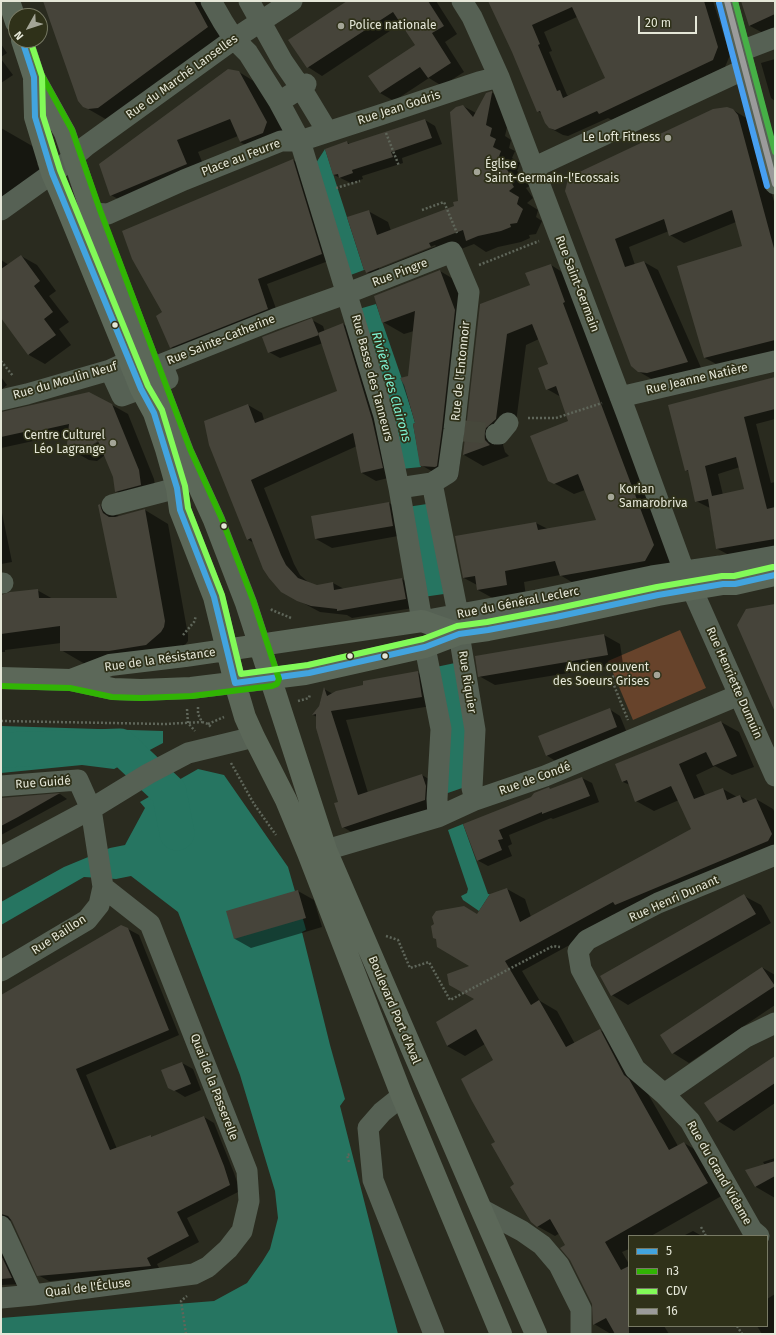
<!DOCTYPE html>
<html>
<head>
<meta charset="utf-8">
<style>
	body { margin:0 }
	#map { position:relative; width:776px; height:1335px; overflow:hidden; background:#2a2b1f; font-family:"Fira Sans",sans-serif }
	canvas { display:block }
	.frame { position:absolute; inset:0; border:2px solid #e5e7d8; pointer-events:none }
	.legend { position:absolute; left:628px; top:1235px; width:140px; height:92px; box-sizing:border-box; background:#2f3119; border:1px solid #787a65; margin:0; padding:5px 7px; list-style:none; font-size:12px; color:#e5e7d8 }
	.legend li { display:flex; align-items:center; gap:8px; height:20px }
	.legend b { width:20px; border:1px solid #787a65 }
	.north { position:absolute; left:8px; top:8px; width:40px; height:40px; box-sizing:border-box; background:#2f3119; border:1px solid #787a65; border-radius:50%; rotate:231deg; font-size:11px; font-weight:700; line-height:16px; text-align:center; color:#e5e7d8 }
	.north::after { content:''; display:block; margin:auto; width:14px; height:18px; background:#a4a597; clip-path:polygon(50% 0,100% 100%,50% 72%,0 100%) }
	.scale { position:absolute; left:638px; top:16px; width:59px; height:18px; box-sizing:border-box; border:2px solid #e5e7d8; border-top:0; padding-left:5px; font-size:12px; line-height:14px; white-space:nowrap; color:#e5e7d8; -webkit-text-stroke:3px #2f3119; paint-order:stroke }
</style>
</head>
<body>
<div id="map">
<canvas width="776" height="1335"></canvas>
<div class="frame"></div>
<ul class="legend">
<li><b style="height:5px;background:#42a4df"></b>5</li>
<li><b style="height:5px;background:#31b404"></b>n3</li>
<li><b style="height:5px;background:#82fa58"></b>CDV</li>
<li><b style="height:5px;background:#9b9b9b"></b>16</li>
</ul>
<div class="north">N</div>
<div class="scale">20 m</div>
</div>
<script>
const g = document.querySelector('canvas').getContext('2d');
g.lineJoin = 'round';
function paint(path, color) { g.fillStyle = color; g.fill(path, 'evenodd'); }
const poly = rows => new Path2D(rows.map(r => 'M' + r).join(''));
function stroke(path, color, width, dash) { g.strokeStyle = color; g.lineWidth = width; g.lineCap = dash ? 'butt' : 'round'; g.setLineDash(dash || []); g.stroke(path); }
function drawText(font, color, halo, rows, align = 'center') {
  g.font = font + ' "Fira Sans",sans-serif'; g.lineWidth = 3.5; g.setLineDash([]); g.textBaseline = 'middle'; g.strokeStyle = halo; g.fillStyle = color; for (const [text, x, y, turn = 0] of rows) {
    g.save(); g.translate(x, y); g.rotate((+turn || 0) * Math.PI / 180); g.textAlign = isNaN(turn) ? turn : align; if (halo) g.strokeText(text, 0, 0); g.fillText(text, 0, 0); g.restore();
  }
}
paint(poly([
	[680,630,706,688,633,720,608,661]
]), '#67432b');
paint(poly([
	[325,149,364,270,348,276,314,166],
	[376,304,404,385,415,423,413,424,421,467,401,469,359,309],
	[427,504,444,594,423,597,407,507],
	[455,663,467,726,465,787,445,794,436,667],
	[1,726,163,731,163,743,114,769,82,765,1,773],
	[198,769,224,775,288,867,305,926,306,930,302,932,330,1045,345,1099,340,1106,398,1334,1,1334,1,1318,214,1301,247,1283,262,1262,270,1249,278,1218,275,1191,240,1075,178,912,131,876,116,879,84,877,1,925,1,902,64,867,110,848,125,845,145,808,140,802],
	[463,824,488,894,490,894,479,911,463,900,461,896,467,893,468,889,448,830]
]), '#267561');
paint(poly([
	[45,1,207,1,228,39,109,121,83,106],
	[349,1,436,1,457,34,445,42,464,72,442,86,429,78,394,101,380,93,416,45,402,23,322,76,308,67],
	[489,1,713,1,730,55,725,67,612,120,608,118,568,136,563,135,550,128,542,114,538,111,513,52],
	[577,17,606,79,569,96,567,95,549,52,552,51,544,32],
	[742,1,775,1,775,27,763,33,750,26],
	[1,44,7,53,1,57],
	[1,59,13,75,1,83],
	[775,59,775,101,771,98,761,63],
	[239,72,260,85,288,134,262,154,240,142,238,136,198,152,208,176,132,207,111,195],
	[491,92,512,105,505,136,511,140,509,148,515,151,512,158,520,163,517,171,524,175,523,178,530,186,526,188,533,198,527,203,538,210,536,217,542,221,536,234,529,235,530,238,521,242,498,247,486,252,474,244,448,254,387,283,367,272,368,211,388,222,391,231,456,207,459,201,463,106,476,113],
	[435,245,436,246,379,269,379,267],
	[733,110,748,119,752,124,775,205,775,352,720,366,705,358,743,247,736,222,684,243,670,235,669,231,629,247,635,265,644,262,658,270,702,370,655,381,636,370,566,191],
	[425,120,435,126,442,144,402,158,403,163,362,176,363,179,351,183,334,175,347,142,350,144],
	[1,128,34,147,44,159,37,164,46,177,1,210],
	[293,160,303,166,331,260,267,284,278,314,181,353,171,347,163,313],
	[21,256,37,265,56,291,49,296,69,322,59,329,71,345,45,364,29,355,1,317,1,260,9,265],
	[551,265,570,277,673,556,665,572,580,587,560,575,524,582,526,596,498,601,478,590,477,585,464,578,456,537,536,523,548,529,597,521,585,490,574,494,548,480,570,422,561,397,547,389,549,365,539,339,526,345,515,430,505,439,503,445,505,452,509,456,483,466,464,455,481,305,531,285],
	[440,271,460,283,463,441,458,478,456,478,442,477,421,465,416,424,401,379,409,377,414,331,404,334,383,322],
	[312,320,323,326,325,332,343,324,357,332,396,476,376,481,362,473,357,446,264,488,294,564,300,575,308,582,317,586,333,583,344,589,402,579,416,587,419,607,352,618,347,615,320,612,290,596,254,543,247,539,248,405,262,413,264,420,339,391,323,343,280,358,269,352],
	[1,377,7,385,1,390],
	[775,378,775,419,756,424,771,483,775,482,775,548,729,555,716,548,710,508,696,501,690,472,686,470],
	[740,467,746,489,723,495,718,474],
	[112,405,128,414,154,479,156,493,131,500,116,491,114,477,105,455,97,461,89,460,73,451,69,436,49,440,47,438,1,448,1,413],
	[102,437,103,439,82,453,82,451],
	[389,503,405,512,409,534,332,548,316,539],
	[100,505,119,516,145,510,168,524,188,635,188,641,185,645,85,664,61,650,61,643,5,650,5,652,1,652,1,596,37,590,53,599,118,599],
	[1,508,12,562,1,564],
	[604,635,620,644,623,664,495,685,479,676],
	[417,672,432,681,437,705,346,720,368,793,422,775,437,784,440,809,358,836,343,827,340,802,317,717,313,715,319,706,324,689,333,694],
	[609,709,620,716,627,733,557,762,546,755],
	[721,722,739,732,754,767,732,775,715,766,696,775,705,795,723,789,737,797,740,796,749,802,756,799,773,809,775,813,775,856,630,912,522,971,540,1001,557,1011,575,1044,600,1030,617,1040,678,1146,684,1143,701,1153,725,1194,651,1236,629,1236,629,1249,622,1252,629,1264,629,1326,664,1326,669,1334,616,1334,615,1332,611,1334,594,1324,593,1303,567,1246,560,1233,555,1236,537,1226,515,1185,496,1143,494,1060,485,1044,465,1056,447,1046,437,1022,476,999,472,967,477,915,507,889,525,899,531,917,692,830,679,800,654,811,636,801,630,785,623,782,616,764],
	[582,778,592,783,599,802,553,819,551,818,509,835,512,844,508,846,512,856,488,866,477,860,464,825],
	[60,794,67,799,1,835,1,799],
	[298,891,314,900,322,927,251,948,235,939,227,912],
	[744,896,761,905,771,923,628,1005,612,995],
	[128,929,139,935,179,1035,86,1075,117,1149,150,1136,152,1137,204,1117,214,1123,234,1173,240,1191,187,1218,199,1242,157,1264,161,1272,49,1281,38,1275,12,1220,7,1221,1,1226,1,996],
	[763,968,775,975,775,1005,689,1063,673,1053],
	[775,1057,775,1103,734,1131,718,1121],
	[182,1063,193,1069,201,1090,185,1097,169,1087],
	[775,1158,775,1198,756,1187,747,1171,765,1165,763,1162],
	[693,1231,702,1236,683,1236],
	[1,1239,22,1284,1,1285],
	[775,1294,775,1334,762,1334,757,1326,767,1326,767,1299]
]), '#0007');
stroke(poly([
	[1,750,120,746,169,792,177,833]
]), '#267561', 35);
paint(poly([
	[43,1,194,1,208,27,98,108,88,109,83,107,78,101],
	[347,1,428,1,444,26,432,33,451,63,428,78,420,67,380,93,368,76,415,45,393,12,307,68,288,40],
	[488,1,704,1,718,47,713,60,599,114,597,111,555,130,549,128,545,123,540,111,537,112,512,52],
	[572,7,605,78,563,98,560,90,557,91,538,45,540,44,532,25],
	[741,1,775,1,775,14,749,26],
	[228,69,239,71,267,122,263,133,240,142,230,119,177,140,187,164,110,196,99,164],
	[492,91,492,93,486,125,492,128,490,136,496,139,493,147,501,151,498,159,505,163,504,166,511,175,508,177,514,187,509,191,519,197,517,204,523,209,517,223,510,224,511,227,501,231,478,236,466,241,463,230,429,243,431,247,366,273,365,270,364,270,347,217,369,210,377,235,454,206,453,202,458,201,450,112,456,107,463,105,473,117,486,93],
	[727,107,733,109,738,115,775,252,775,340,704,358,677,266,742,246,732,210,669,236,664,219,615,239,625,267,644,261,688,362,647,373,638,372,631,366,565,191,568,179,573,175,713,109],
	[425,119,432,138,391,152,393,157,352,170,353,173,339,178,338,174,333,175,325,149,347,141,348,144],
	[293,159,322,254,258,279,268,309,170,348,156,316,162,312,132,259,122,231],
	[21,255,40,281,34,286,53,312,44,319,56,335,28,355,1,318,1,269],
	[551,264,565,302,563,303,654,545,645,561,560,576,555,561,505,571,507,585,477,590,475,576,463,578,455,536,536,522,538,530,596,520,578,474,554,484,548,481,530,436,568,421,556,386,546,390,538,368,548,364,532,324,507,334,496,419,486,428,484,434,485,440,490,445,463,455,480,304,530,285,525,273],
	[440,270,455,310,442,429,437,466,435,467,420,466,413,424,415,423,404,385,400,378,408,376,415,311,382,323,374,296],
	[312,318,319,335,268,353,262,337],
	[343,323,372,419,383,468,361,473,353,433,251,480,281,555,286,565,298,578,317,585,333,582,334,590,402,578,406,599,337,611,337,609,311,606,297,601,281,592,269,578,263,569,251,538,247,540,209,445,204,421,248,404,255,423,337,391,318,333],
	[775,377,775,409,744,417,767,509,775,507,775,539,716,549,708,499,695,502,688,470,685,471,668,405],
	[736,457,744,489,712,496,705,466],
	[89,392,112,404,139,470,141,485,115,492,113,477,98,441,81,452,72,452,68,448,67,444,69,424,33,432,33,430,1,437,1,412],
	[389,502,393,526,315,539,311,516],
	[100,504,101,508,103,513,109,517,115,517,145,509,165,621,164,627,161,632,146,645,109,651,60,651,60,626,1,634,1,595,10,592,38,589,39,598,117,598,98,505],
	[775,604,775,712,737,625,746,609],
	[604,634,608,655,478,677,475,656],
	[418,671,422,697,331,711,358,795,422,774,426,786,425,800,342,828,334,803,338,802,316,728,316,714,312,715,319,706,324,687,327,696,336,691,363,685,363,681],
	[610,708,617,727,546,756,538,736],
	[721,721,737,756,713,766,706,752,679,764,694,799,723,788,727,800,740,795,743,803,756,798,772,834,768,841,615,905,613,902,505,961,531,1005,539,1000,566,1047,600,1029,624,1075,629,1079,669,1150,684,1142,708,1183,605,1242,621,1270,629,1266,629,1334,615,1334,606,1318,593,1325,592,1304,570,1260,560,1248,565,1245,550,1219,537,1227,531,1222,510,1187,514,1184,491,1144,495,1142,472,1101,461,1079,493,1060,476,1029,447,1046,436,1022,474,999,449,985,447,974,469,966,437,947,436,939,433,938,431,926,434,924,432,917,436,911,464,906,477,914,490,894,507,888,520,922,691,829,671,786,635,802,627,780,622,782,615,764],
	[582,777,590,796,542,814,542,812,499,830,503,839,498,840,502,850,477,861,463,824,531,797,534,793,549,787,550,789],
	[60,793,18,817,1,826,1,798],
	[298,890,306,918,234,939,226,911],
	[744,894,756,914,611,996,600,976],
	[121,925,128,928,169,1030,76,1069,110,1150,151,1135,151,1137,204,1116,224,1166,230,1185,177,1212,189,1236,147,1258,151,1266,37,1276,12,1221,8,1216,1,1214,1,995],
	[762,967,775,986,672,1054,660,1035],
	[775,1056,775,1083,717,1122,704,1103],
	[182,1062,191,1084,174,1091,168,1088,161,1070],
	[775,1161,775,1176,755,1187,745,1170],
	[1,1255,12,1278,1,1279]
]), '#46443a');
stroke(poly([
	[464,431,496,434]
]), '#46473b', 21, [21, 10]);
stroke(poly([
	[386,133,399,166],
	[336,188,360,181],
	[422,210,444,202,457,233],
	[479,265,539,241],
	[1,361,13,376],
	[528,418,556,418,602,403],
	[271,609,272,610,291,618],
	[183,635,194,622,196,616],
	[614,676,611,678,628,720],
	[298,701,309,698,310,694],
	[198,707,198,714,202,722,208,724,211,727],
	[187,709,188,723,195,731],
	[1,721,165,724,202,722],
	[208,724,224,717],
	[231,763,254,804,276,835],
	[386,936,398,940,410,968,429,962,450,1000,553,946,560,947],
	[349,1162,347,1155,351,1154],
	[701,1227,706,1236],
	[737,1326,742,1334],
	[186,1334,181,1301,187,1296]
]), '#5f665a', 2.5, [2, 2]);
stroke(poly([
	[211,1,223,22,234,39,248,53,279,102,300,141,384,416,399,488,422,621,537,600,652,576,720,566,775,556],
	[249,1,283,62,301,88,279,102],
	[462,1,472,17,499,77,627,415,684,571,775,776],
	[727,1,775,184],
	[741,51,775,38],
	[306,84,301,88,327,131],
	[533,168,745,69],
	[1,210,65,164,86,146,234,39,292,1],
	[92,213,108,214,184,180,281,141,300,141,380,115,479,82,499,77],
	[110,370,122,396,168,379,162,364,275,319,348,293,452,252,469,292,454,430,448,473,432,483,399,488],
	[620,397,775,361],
	[1,400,27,394,110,370,123,364],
	[496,434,499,434,508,423],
	[432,483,458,614,459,634,475,730,472,788,475,800],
	[112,505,177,488],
	[1,583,3,583],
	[425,647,441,729,437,799,438,817],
	[1,786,78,780,91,809,103,887,99,905,87,920,1,971],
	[326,850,438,817,475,800,545,776,739,695],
	[1,857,91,809,148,774,188,753,254,737],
	[664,1094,746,1037,775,1023],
	[402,1096,382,1112,368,1128,373,1180,434,1334],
	[481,1209,522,1231,542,1245,559,1265,581,1309,581,1334],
	[1,1226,33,1295],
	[759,1236,752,1230,690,1121,664,1094,635,1069,581,969,578,951,587,940,658,903,775,855],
	[1,1298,33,1295,194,1274,208,1267,228,1249,242,1231,249,1201,247,1171,150,924,103,887]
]), '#566154', 21);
stroke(poly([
	[9,1,16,22],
	[22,40,34,77,65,133,92,213,183,452,214,520,246,603,326,850,481,1209,536,1334],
	[34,80,35,117,52,173,62,196,141,389,154,413,166,449,177,488,180,510,214,597,235,683,245,717,254,737,286,800,308,853,402,1096,501,1334],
	[1,678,71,680,113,689,141,690,191,688,305,674,425,647,459,634,488,630,556,617,658,595,723,584,735,584,775,575],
	[71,680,110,665,185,656,422,621,459,634]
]), '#5c6859', 22);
stroke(poly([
	[22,40,34,77,35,117,52,173,141,389,154,413,177,488,180,510,214,597,235,683,309,673,425,647,459,634,488,630,556,617,658,595,723,584,735,584,775,575]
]), '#42a4df', 6);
stroke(poly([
	[1,686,70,688,112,697,141,698,192,696,272,686,277,684,279,679,253,600,221,517,190,449,100,210,72,130,41,74,30,40]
]), '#31b404', 6);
stroke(poly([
	[30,40,42,76,43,116,60,170,148,386,162,410,185,486,188,508,222,595,241,674,308,665,423,639,457,626,487,622,554,609,657,587,722,576,734,576,773,567]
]), '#82fa58', 6);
stroke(poly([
	[727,1,775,184]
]), '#9b9b9b', 6);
stroke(poly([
	[719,3,767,186]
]), '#479ff1', 6);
stroke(poly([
	[735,1,775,152]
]), '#46b046', 6);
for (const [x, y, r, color] of [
	[341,26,4,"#a4a597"],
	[668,138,4,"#a4a597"],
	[477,172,4,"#a4a597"],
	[115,325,3.5,"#e5e7d8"],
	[113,443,4,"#a4a597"],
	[611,497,4,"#a4a597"],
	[224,526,3.5,"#e5e7d8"],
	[350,656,3.5,"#e5e7d8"],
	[385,656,3.5,"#e5e7d8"],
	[657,675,4,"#a4a597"]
]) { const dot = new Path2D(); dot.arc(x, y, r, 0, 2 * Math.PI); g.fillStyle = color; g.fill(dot); stroke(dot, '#2f3119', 1.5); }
drawText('12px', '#e5e7d8', '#2f3119', [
	["Police nationale",349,26],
	["Le Loft Fitness",660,138,"right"],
	["Église",485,165],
	["Saint-Germain-l'Ecossais",485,179],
	["Centre Culturel",105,436,"right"],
	["Léo Lagrange",105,450,"right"],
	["Korian",619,490],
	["Samarobriva",619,504],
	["Ancien couvent",649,668,"right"],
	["des Soeurs Grises",649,682,"right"]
], 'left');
drawText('12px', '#e5e7d8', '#2f3119', [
	["Rue du Marché Lanselles",182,77,-36],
	["Rue Jean Godris",399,108,-18],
	["Place au Feurre",241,158,-21],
	["Rue Pingre",400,273,-21],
	["Rue Saint-Germain",577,284,69],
	["Rue Sainte-Catherine",221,340,-22],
	["Rue de l'Entonnoir",461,371,-84],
	["Rue Basse des Tanneurs",372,378,75],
	["Rue Jeanne Natière",697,379,-13],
	["Rue du Moulin Neuf",65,381,-16],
	["Rue du Général Leclerc",518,603,-11],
	["Rue de la Résistance",160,660,-8],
	["Rue Riquier",467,682,81],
	["Rue Henriette Dumuin",734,683,66],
	["Rue de Condé",535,779,-20],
	["Rue Guidé",43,783,-4],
	["Rue Henri Dunant",674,899,-24],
	["Rue Baillon",59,935,-33],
	["Boulevard Port d'Aval",394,1010,67],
	["Quai de la Passerelle",214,1087,69],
	["Rue du Grand Vidame",719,1173,60],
	["Quai de l'Écluse",88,1288,-7]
]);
drawText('italic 13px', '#7ef4d4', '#2f3119', [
	["Rivière des Clairons",391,387,74]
]);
</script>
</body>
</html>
